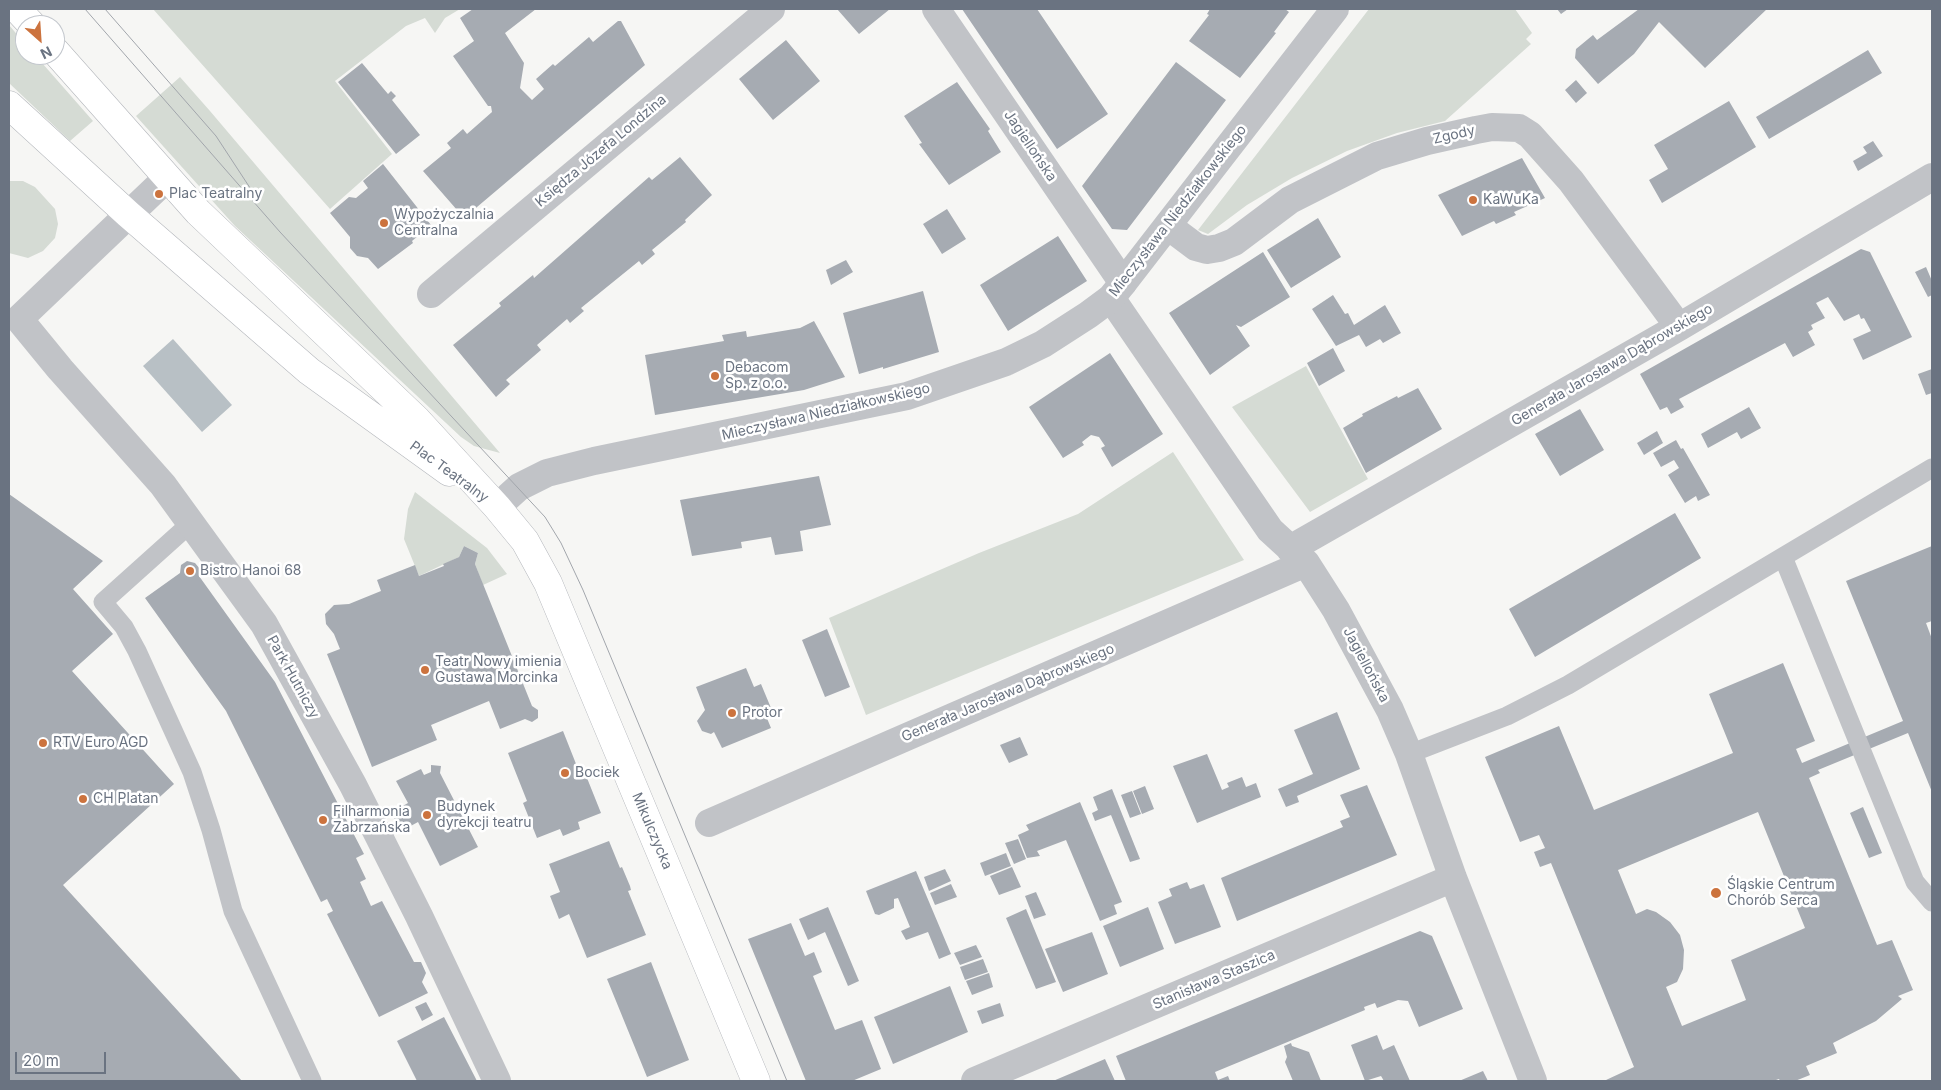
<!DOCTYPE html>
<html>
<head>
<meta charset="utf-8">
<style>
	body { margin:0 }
	#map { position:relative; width:1941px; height:1090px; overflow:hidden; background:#f6f6f4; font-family:Inter,sans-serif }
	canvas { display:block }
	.frame { position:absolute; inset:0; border:10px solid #6a7381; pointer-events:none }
	.north { position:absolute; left:15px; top:15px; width:50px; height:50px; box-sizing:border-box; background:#fff; border:1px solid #c3c7cd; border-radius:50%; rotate:154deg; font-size:14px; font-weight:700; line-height:20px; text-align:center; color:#6a7381 }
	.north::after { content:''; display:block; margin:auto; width:18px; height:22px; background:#cc733e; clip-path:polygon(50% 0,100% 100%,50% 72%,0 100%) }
	.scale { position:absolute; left:15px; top:1052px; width:91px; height:22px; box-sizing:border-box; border:2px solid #6a7381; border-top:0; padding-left:6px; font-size:15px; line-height:18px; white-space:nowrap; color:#6a7381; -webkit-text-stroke:4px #fff; paint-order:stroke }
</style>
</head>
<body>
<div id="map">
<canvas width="1941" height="1090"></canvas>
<div class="frame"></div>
<div class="north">N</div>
<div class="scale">20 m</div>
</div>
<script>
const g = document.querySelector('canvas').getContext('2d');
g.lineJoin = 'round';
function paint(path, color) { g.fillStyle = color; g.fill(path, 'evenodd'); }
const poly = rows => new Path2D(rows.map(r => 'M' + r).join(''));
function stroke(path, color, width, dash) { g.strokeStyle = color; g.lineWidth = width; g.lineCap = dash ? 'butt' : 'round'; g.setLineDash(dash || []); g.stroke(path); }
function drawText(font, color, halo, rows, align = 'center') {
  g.font = font + ' Inter,sans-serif'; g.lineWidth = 5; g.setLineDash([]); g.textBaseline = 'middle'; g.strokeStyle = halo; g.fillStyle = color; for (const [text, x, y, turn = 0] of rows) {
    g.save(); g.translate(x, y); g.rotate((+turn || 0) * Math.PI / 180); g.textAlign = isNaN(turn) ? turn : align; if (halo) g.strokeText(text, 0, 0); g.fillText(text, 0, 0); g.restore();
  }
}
paint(poly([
	[153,9,460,9,445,18,435,33,425,18,406,26,335,81,392,154,330,209],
	[1369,9,1515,9,1532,33,1526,39,1531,44,1445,121,1397,133,1347,151,1292,178,1247,205,1208,234,1198,230],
	[9,25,25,44,25,55,35,55,93,121,70,141,9,83],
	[180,77,210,111,500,453,474,446,461,437,235,226,136,116],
	[9,181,23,181,35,187,55,209,58,224,55,238,43,251,28,258,9,253],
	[1306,366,1368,479,1310,512,1232,407],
	[1173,452,1244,560,866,715,829,618,979,553,1078,514],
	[415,492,487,548,507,574,483,585,475,564,478,553,464,546,459,557,419,576,404,539,408,509]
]), '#d5dbd4');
paint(poly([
	[173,339,232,405,202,432,143,366]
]), '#b8c0c5');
paint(poly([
	[473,9,536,9,505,33,524,63,520,88,532,100,544,89,536,79,553,64,555,66,589,37,593,42,618,21,621,21,645,65,464,218,423,171,451,148,447,143,463,129,467,134,492,112,491,106,488,106,453,56,474,41,460,18],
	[837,9,890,9,859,34],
	[962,9,1037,9,1108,114,1057,149],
	[1210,9,1285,9,1289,12,1274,32,1276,33,1240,78,1189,41,1209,15,1207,14],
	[1557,9,1568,9,1561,14],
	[1639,9,1767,9,1705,68,1659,22,1634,54,1598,84,1575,58,1576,49,1593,35,1597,40],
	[786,40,820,81,773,120,739,79],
	[1868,50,1882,73,1769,139,1756,117],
	[1176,62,1226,100,1127,230,1112,229,1082,186],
	[362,63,388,94,391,91,396,96,392,100,420,135,396,154,338,82],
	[1576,80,1587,93,1576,103,1565,90],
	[957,82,990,129,988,131,1001,152,949,185,919,144,922,143,904,116],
	[1729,101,1756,147,1662,203,1649,180,1668,169,1654,145],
	[1873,141,1883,156,1858,171,1853,161,1867,153,1863,147],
	[680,157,712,195,685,220,686,222,652,250,655,254,642,265,639,261,581,308,584,311,570,323,567,319,537,345,541,350,506,380,510,384,496,397,453,345,501,306,499,303,533,275,534,278,649,177,652,180],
	[1522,158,1545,198,1514,212,1516,215,1496,224,1494,221,1462,236,1438,195],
	[383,164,431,225,412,241,413,243,378,269,368,258,357,256,350,248,350,237,330,213,349,197,356,198,368,188,363,181],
	[947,209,966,239,942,254,923,224],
	[1318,218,1341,257,1291,288,1267,250],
	[1058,236,1087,281,1008,331,980,285],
	[1861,249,1870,252,1912,337,1863,360,1853,339,1871,331,1864,318,1861,319,1859,314,1844,321,1828,297,1816,303,1825,318,1811,325,1813,329,1808,332,1815,345,1793,357,1785,343,1679,399,1684,407,1671,414,1667,407,1660,410,1640,374],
	[1263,252,1290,297,1241,327,1236,325,1250,346,1210,375,1169,313],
	[846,260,853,272,831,285,826,270],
	[1926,267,1932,281,1932,295,1928,297,1915,272],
	[923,291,939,352,883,369,883,367,859,374,843,313],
	[1333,295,1345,314,1348,313,1354,325,1385,305,1401,333,1383,343,1380,339,1366,347,1359,335,1336,346,1312,309],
	[814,321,845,377,804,390,655,415,645,355,724,341,722,335,746,331,747,337,800,328],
	[1333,348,1345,371,1319,386,1307,363],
	[1110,353,1163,434,1112,467,1101,448,1105,446,1099,437,1091,435,1082,442,1084,445,1063,458,1029,407],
	[1932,369,1932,393,1926,395,1918,374],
	[1418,388,1442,429,1366,473,1343,428,1363,416,1362,414,1397,396,1398,398],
	[1749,407,1761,428,1741,439,1737,432,1708,448,1701,434],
	[1580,409,1604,450,1560,476,1535,434],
	[1657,431,1663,443,1644,455,1637,443],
	[1676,440,1681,449,1683,448,1710,495,1698,501,1696,496,1685,503,1668,475,1679,468,1674,460,1661,467,1653,453],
	[819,476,831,525,800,531,803,551,775,555,771,537,741,542,742,548,692,556,680,500],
	[9,494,103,561,73,589,113,634,72,671,174,784,63,885,242,1081,9,1081],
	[1675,513,1701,558,1535,657,1509,609],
	[464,546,478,553,475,564,532,706,538,710,538,718,532,722,525,719,500,729,489,701,431,725,437,740,372,767,327,654,340,649,334,634,326,624,325,614,334,605,349,604,381,591,377,580,415,565,419,576,444,566,443,564,459,557],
	[1932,546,1932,621,1926,623,1932,639,1932,792,1908,733,1818,770,1820,773,1809,778,1877,945,1892,940,1913,990,1898,996,1902,999,1876,1021,1833,1043,1837,1053,1806,1066,1810,1075,1795,1081,1780,1081,1779,1079,1773,1081,1606,1081,1606,1080,1634,1067,1551,863,1540,867,1534,852,1545,848,1539,835,1520,842,1485,757,1559,726,1594,810,1733,753,1709,694,1783,663,1815,741,1796,749,1802,763,1903,721,1846,581],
	[1758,812,1805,928,1731,960,1746,1000,1682,1026,1666,987,1677,982,1683,969,1684,950,1680,935,1670,922,1656,912,1647,909,1636,914,1618,870],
	[187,561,195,563,200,569,199,576,275,682,364,854,356,858,366,879,360,882,371,906,382,901,414,962,421,962,426,973,422,982,428,993,379,1017,328,916,327,914,333,911,327,899,321,902,226,711,145,598,180,573,181,565],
	[827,629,850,687,825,697,802,640],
	[746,668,754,687,761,684,771,708,764,711,771,728,722,748,714,732,711,734,702,731,697,721,705,710,696,687],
	[1337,712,1360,769,1297,796,1299,802,1286,807,1278,789,1313,774,1294,730],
	[563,731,582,779,587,778,601,813,578,822,580,829,563,836,560,829,537,838,523,803,527,801,508,753],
	[1020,737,1028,755,1009,763,1000,745],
	[1207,754,1222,790,1229,787,1227,783,1242,777,1246,787,1256,783,1261,797,1197,823,1173,766],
	[431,765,441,766,440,773,478,847,440,866,418,822,407,828,403,827,395,821,393,814,394,811,408,803,396,781,421,769,424,775,431,772],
	[1367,785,1397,855,1237,921,1221,878,1343,827,1340,821,1350,817,1340,795],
	[1145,786,1154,809,1142,814,1133,791],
	[1112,789,1140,859,1130,862,1111,815,1095,821,1092,813,1098,810,1093,797],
	[1132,791,1141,814,1130,818,1121,795],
	[1080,802,1122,902,1114,905,1117,914,1100,921,1066,840,1037,851,1040,856,1027,858,1018,835,1029,830,1026,825],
	[1863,807,1882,853,1869,858,1850,813],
	[1018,839,1026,859,1014,864,1005,843],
	[609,841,620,868,622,867,630,886,631,890,628,891,646,935,587,958,569,914,559,919,550,896,560,892,549,864],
	[1006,853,1011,866,985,876,980,863],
	[1012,867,1021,887,999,895,990,876],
	[945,869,951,881,929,891,924,877],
	[916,871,951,954,939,959,928,932,906,940,901,931,910,927,898,898,894,899,894,908,879,915,875,914,866,891],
	[1187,882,1190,889,1204,884,1221,927,1175,944,1158,902,1172,896,1169,889],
	[951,884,957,897,935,905,930,893],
	[1036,892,1046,915,1034,919,1025,896],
	[828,907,859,981,848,986,825,932,808,940,799,919],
	[1148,907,1164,949,1120,967,1103,926],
	[1026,909,1056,982,1036,989,1006,918],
	[791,923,805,956,814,952,822,972,813,976,835,1030,862,1020,881,1069,852,1081,806,1081,748,939],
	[1420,931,1432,936,1463,1009,1419,1027,1408,1001,1398,1000,1377,1008,1375,1003,1364,1007,1365,1010,1215,1072,1218,1080,1228,1076,1230,1081,1126,1081,1116,1056],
	[1092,932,1108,974,1063,992,1045,949],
	[976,945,982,957,960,965,954,953],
	[983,959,988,972,965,980,960,967],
	[651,962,689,1060,647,1077,607,979],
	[989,973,993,987,972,995,966,981],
	[950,986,968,1032,893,1064,874,1017],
	[426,1002,433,1015,422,1021,415,1007],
	[1000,1003,1004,1016,982,1024,977,1011],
	[444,1017,477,1081,417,1081,397,1041],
	[1377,1035,1383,1050,1394,1045,1410,1081,1384,1081,1381,1076,1365,1081,1351,1045],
	[1291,1043,1292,1046,1309,1052,1321,1081,1293,1081,1285,1062,1287,1057,1284,1046],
	[1105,1059,1115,1081,1053,1081],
	[1483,1071,1488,1081,1459,1081]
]), '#a6abb2');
const secondary = poly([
	[17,9,32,25],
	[55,51,198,212,417,420,497,507,525,541,548,583,756,1081],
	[9,105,128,214,309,371,449,472]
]);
stroke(secondary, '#b3b6bb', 29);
stroke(poly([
	[191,523,103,602,124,627,137,651,192,772,211,830,233,911,312,1081],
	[1783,557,1915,882,1932,902],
	[1409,754,1507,716,1568,685,1932,468]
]), '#c1c3c7', 19);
stroke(poly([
	[936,9,1123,283],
	[167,178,19,319,60,369,163,485,264,624,353,785,419,916,497,1081],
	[1168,226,1196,247,1207,250,1219,248,1234,242,1290,200,1377,156,1427,141,1476,130,1492,127,1519,128,1530,135,1571,181,1679,327],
	[431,294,771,9],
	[1111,298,1270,530,1306,563,1336,610,1390,710,1409,754,1453,878,1533,1081],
	[1290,549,1679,327,1932,177],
	[709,823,1306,563],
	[975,1081,1453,878]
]), '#c1c3c7', 28);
stroke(poly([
	[497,507,519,487,547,473,594,461,907,396,1006,362,1043,344,1088,315,1111,298,1123,283,1335,9]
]), '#c1c3c7', 28);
stroke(secondary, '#fff', 28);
stroke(poly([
	[85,9,280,232,545,517,561,543,583,590,787,1081],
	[105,9,216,136,256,197]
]), '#a2a6ac', 1);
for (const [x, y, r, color] of [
	[159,194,5,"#cc733e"],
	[1473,200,5,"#cc733e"],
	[384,223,5,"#cc733e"],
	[715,376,5,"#cc733e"],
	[190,571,5,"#cc733e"],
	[425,670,5,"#cc733e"],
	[732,713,5,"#cc733e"],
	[43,743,5,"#cc733e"],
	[565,773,5,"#cc733e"],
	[83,799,5,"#cc733e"],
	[427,815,5,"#cc733e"],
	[323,820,5,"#cc733e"],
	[1716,893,6,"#cc733e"]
]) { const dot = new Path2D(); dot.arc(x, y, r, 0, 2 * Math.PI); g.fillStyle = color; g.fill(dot); stroke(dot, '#fff', 2); }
drawText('14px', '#6a7381', '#fff', [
	["Zgody",1454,135,-13],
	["Jagiellońska",1030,146,56],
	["Księdza Józefa Londzina",601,151,-40],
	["Mieczysława Niedziałkowskiego",1178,211,-52],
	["Generała Jarosława Dąbrowskiego",1612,365,-30],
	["Mieczysława Niedziałkowskiego",826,412,-13],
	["Plac Teatralny",449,472,36],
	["Jagiellońska",1366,665,62],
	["Park Hutniczy",293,677,61],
	["Generała Jarosława Dąbrowskiego",1008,693,-23],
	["Mikulczycka",652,831,67],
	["Stanisława Staszica",1214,980,-23]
]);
drawText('14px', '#6a7381', '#fff', [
	["Plac Teatralny",169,194],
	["KaWuKa",1483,200],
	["Wypożyczalnia",394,215],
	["Centralna",394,231],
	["Debacom",725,368],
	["Sp. z o.o.",725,384],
	["Bistro Hanoi 68",200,571],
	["Teatr Nowy imienia",435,662],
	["Gustawa Morcinka",435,678],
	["Protor",742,713],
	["RTV Euro AGD",53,743],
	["Bociek",575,773],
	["CH Platan",93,799],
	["Budynek",437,807],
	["dyrekcji teatru",437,823],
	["Filharmonia",333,812],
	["Zabrzańska",333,828],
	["Śląskie Centrum",1727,885],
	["Chorób Serca",1727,901]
], 'left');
</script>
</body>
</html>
